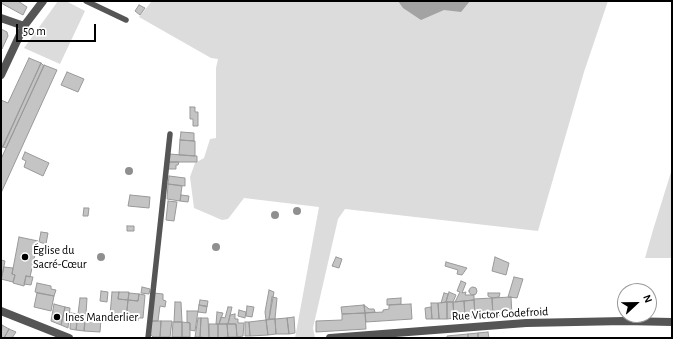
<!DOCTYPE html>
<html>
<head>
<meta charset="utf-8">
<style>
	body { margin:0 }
	#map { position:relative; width:673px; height:339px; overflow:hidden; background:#fff; font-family:"Alegreya Sans",sans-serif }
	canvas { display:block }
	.frame { position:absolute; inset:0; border:2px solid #000; pointer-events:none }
	.north { position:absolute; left:617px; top:283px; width:40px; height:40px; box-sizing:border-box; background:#fff; border:1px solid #999; border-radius:50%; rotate:68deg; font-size:11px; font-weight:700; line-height:16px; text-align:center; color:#000 }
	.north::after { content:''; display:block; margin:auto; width:14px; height:18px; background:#000; clip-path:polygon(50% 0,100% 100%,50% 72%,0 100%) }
	.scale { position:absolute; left:16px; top:24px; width:80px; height:18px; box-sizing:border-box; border:2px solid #000; border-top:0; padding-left:5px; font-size:12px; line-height:14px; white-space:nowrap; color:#000; -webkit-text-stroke:3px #fff; paint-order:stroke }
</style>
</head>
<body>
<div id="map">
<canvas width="673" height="339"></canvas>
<div class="frame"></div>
<div class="north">N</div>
<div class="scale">50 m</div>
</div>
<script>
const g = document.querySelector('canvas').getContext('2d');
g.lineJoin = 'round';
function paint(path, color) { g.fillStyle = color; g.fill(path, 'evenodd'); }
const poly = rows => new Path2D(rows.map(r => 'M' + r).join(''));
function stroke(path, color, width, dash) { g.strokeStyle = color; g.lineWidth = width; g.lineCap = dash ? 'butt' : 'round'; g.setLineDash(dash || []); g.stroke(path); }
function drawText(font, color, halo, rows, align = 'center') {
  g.font = font + ' "Alegreya Sans",sans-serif'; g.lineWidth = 4; g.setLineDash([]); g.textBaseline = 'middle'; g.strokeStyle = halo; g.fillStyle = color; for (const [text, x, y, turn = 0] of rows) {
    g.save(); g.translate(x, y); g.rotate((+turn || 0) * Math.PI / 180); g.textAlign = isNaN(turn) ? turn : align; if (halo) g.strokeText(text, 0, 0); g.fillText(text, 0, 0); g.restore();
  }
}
paint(poly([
	[58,1,66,1,85,11,60,64,24,48],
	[152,1,608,1,584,72,538,231,345,209,338,219,313,328,315,338,295,338,319,207,244,198,228,219,222,220,194,208,190,177,195,163,204,158,210,139,216,138,216,68,218,59,211,58,139,17],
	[672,169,672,258,645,258,653,230]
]), '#dcdcdc');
paint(poly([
	[398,1,470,1,461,12,444,10,421,20,403,8]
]), '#a3a3a3');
const building = poly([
	[1,1,18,1,27,7,23,15,1,3,1,1],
	[139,5,145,8,140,15,135,11,139,5],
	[1,29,7,32,8,36,2,49,1,29],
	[29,58,41,63,1,150,1,100,8,103,29,58],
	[41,63,44,66,6,148,3,147,41,63],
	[44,65,57,70,1,193,1,159,44,65],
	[67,72,84,79,78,92,61,85,67,72],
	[190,107,195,107,195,112,198,112,198,126,193,126,193,119,190,119,190,107],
	[181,132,194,133,194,141,180,140,181,132],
	[180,140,195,141,195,156,179,155,180,140],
	[25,152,49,163,43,176,24,167,26,161,22,159,25,152],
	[169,154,197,156,197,162,168,162,169,154],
	[168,162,179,162,178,165,176,165,176,169,168,169,168,162],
	[169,176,185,178,185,186,168,184,169,176],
	[168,184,182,186,180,201,167,199,168,184],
	[130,195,150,197,149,208,128,206,130,195],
	[181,195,189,196,188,202,180,201,181,195],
	[168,201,177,202,174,221,166,220,168,201],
	[84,208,89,208,88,216,83,216,84,208],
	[127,226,134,226,134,231,127,231,127,226],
	[41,232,48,233,46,244,39,242,41,232],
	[19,237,38,241,30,277,26,276,24,286,13,283,15,275,12,274,19,237],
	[336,257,342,259,339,268,332,266,336,257],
	[495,257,509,263,506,275,492,271,495,257],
	[1,260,5,261,1,281,1,260],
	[446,262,467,268,462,275,457,274,458,270,445,266,446,262],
	[4,267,13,268,12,274,15,275,13,282,1,279,4,267],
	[26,276,33,277,31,285,24,284,26,276],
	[514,277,523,279,517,298,508,297,514,277],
	[461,281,466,283,462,293,466,292,465,295,474,295,474,300,455,302,460,292,457,291,461,281],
	[37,283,51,286,51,289,56,290,54,296,35,292,37,283],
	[142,287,150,289,149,294,141,293,142,287],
	'469 291a4 4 0 1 1 8 0a4 4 0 1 1-8 0Z',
	[269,290,274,292,269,319,266,320,265,312,269,290],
	[101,291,108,292,107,302,100,301,101,291],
	[112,292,119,292,118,299,128,300,126,320,114,318,114,316,110,315,112,292],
	[119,292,129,292,128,300,118,299,119,292],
	[449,292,456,295,453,302,446,302,449,292],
	[37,293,54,296,51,311,34,307,37,293],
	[129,293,139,294,138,301,128,300,129,293],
	[154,293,163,294,163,300,166,301,165,307,160,306,158,321,151,321,154,293],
	[444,293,448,294,446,302,441,303,444,293],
	[488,293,500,293,499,297,492,298,488,296,488,293],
	[139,294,145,295,143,318,138,318,138,321,126,320,128,300,138,301,139,294],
	[272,297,277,298,275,319,269,319,272,297],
	[511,297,512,315,493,316,492,298,511,297],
	[80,298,87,298,86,314,78,314,80,298],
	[401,298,401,304,387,305,387,299,401,298],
	[492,298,493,316,475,317,474,299,492,298],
	[200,300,208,301,207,307,199,305,200,300],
	[474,300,475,317,465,317,464,301,474,300],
	[464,301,465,317,454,318,453,302,464,301],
	[175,302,181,302,182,322,174,322,175,302],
	[447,302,447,319,439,319,438,303,447,302],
	[447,302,453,302,454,318,447,319,447,302],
	[431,303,438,303,439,319,432,319,431,303],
	[54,304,65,307,61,325,51,321,54,304],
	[411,304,412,319,366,322,365,313,383,312,383,310,389,309,389,305,411,304],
	[199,305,207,306,206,313,198,312,199,305],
	[364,305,365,313,342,314,341,307,364,305],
	[364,305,369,309,374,309,375,312,365,313,364,305],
	[247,306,254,307,252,317,246,316,247,306],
	[65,307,70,308,68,328,61,325,65,307],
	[228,307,232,307,228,324,219,324,221,317,225,318,228,307],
	[431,307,432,319,426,319,425,308,431,307],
	[239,310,246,312,245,318,238,316,239,310],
	[187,311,198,311,195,331,190,330,190,323,187,322,187,311],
	[217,312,223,313,219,324,216,324,217,312],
	[71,313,78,314,76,330,70,329,71,313],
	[365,313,366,329,316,332,316,321,342,320,342,314,365,313],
	[78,314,86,314,84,331,76,330,78,314],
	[235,314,235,319,238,319,238,323,244,323,243,336,237,337,236,324,228,324,230,315,235,314],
	[294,317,295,333,289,334,287,318,294,317],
	[85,318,101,319,100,332,84,331,85,318],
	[198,318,201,318,200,337,195,337,198,318],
	[201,318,208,318,209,338,200,337,201,318],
	[287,318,289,334,276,334,275,319,287,318],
	[275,319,276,334,268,335,266,320,275,319],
	[266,320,268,335,250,336,249,322,266,320],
	[151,321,161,321,160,337,153,337,150,334,151,321],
	[161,321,172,321,170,337,160,337,161,321],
	[173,322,182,322,182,337,172,337,173,322],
	[182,322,190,323,190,337,182,337,182,322],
	[245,322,249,322,250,336,245,336,245,322],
	[209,324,218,324,218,338,209,338,209,324],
	[218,324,227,324,228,337,218,338,218,324],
	[227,324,236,324,237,337,228,337,227,324],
	[2,325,9,329,4,338,1,338,2,325],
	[9,329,16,332,12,338,4,338,9,329],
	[488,332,489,338,478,338,478,333,488,332],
	[478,333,478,338,468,338,468,334,478,333],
	[468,334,468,338,447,338,447,336,468,334]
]);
paint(building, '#c4c4c4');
stroke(building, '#999', 1);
stroke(poly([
	[86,1,126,20],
	[148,338,170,134]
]), '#555', 5.5);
stroke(poly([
	[1,75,24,26],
	[1,311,69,338],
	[330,338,526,323,624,321,672,322]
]), '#555', 8);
stroke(poly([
	[1,18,24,26,43,1]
]), '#555', 8);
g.fillStyle = '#8f8f8f';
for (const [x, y] of [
	[129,171],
	[297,211],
	[275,215],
	[216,247],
	[101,257]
]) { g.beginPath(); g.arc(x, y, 4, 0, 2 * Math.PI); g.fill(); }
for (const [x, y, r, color] of [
	[25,257,4,"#000"],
	[57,317,4,"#000"]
]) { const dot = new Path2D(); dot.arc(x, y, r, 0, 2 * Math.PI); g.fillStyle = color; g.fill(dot); stroke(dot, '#fff', 1.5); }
drawText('12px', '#000', '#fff', [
	["Église du",33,250],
	["Sacré-Cœur",33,264],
	["Ines Manderlier",65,317]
], 'left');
drawText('12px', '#000', '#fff', [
	["Rue Victor Godefroid",500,314,-3]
]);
</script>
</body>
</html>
